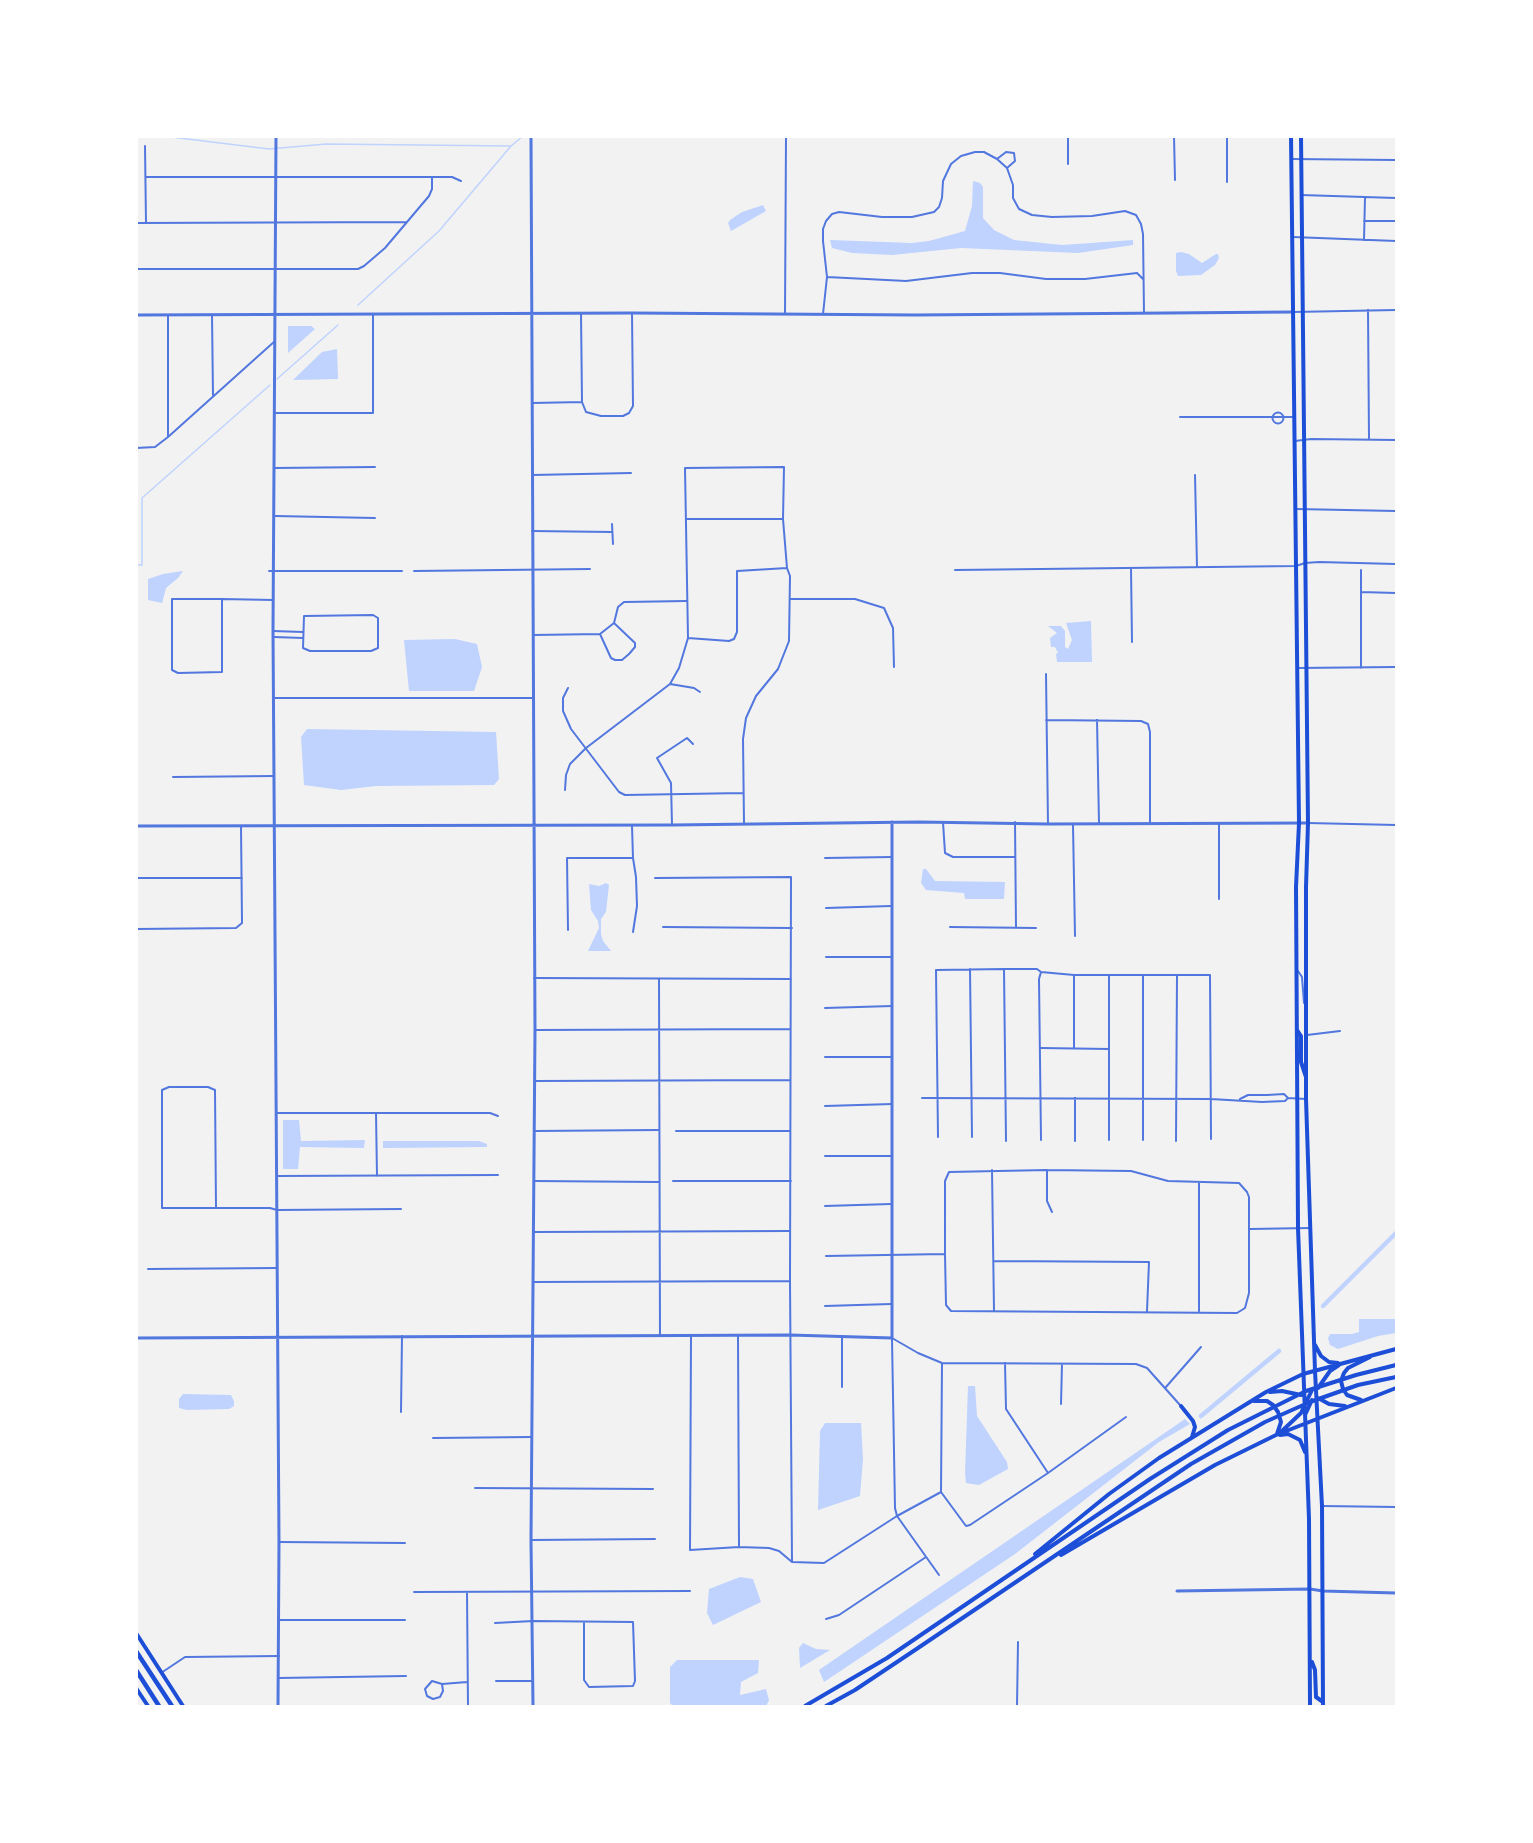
<!DOCTYPE html>
<html>
<head>
<meta charset="utf-8">
<style>
	body { margin:0 }
	#map { position:relative; width:1533px; height:1843px; overflow:hidden; background:#f2f2f2; font-family:Karla,sans-serif }
	canvas { display:block }
	.frame { position:absolute; inset:0; border:138px solid #fff; pointer-events:none }
</style>
</head>
<body>
<div id="map">
<canvas width="1533" height="1843"></canvas>
<div class="frame"></div>
</div>
<script>
const g = document.querySelector('canvas').getContext('2d');
g.lineJoin = 'round';
function paint(path, color) { g.fillStyle = color; g.fill(path, 'evenodd'); }
const poly = rows => new Path2D(rows.map(r => 'M' + r).join(''));
function stroke(path, color, width, dash) { g.strokeStyle = color; g.lineWidth = width; g.lineCap = dash ? 'butt' : 'round'; g.setLineDash(dash || []); g.stroke(path); }
paint(poly([
	[973,181,980,183,983,187,983,218,994,230,1014,240,1062,245,1133,240,1133,245,1078,253,961,248,892,255,852,253,832,248,830,240,912,243,929,241,965,231,972,206],
	[763,205,766,211,731,231,728,223,730,220,742,212],
	[1181,252,1189,254,1202,263,1216,254,1218,254,1219,258,1215,265,1201,275,1178,276,1176,271,1176,253],
	[288,326,311,326,315,329,288,353],
	[337,349,338,379,293,380,322,352],
	[183,571,178,578,166,588,162,603,148,600,148,579,163,574],
	[1091,621,1092,662,1057,662,1056,654,1058,653,1055,647,1051,647,1050,638,1057,633,1048,626,1061,626,1065,631,1065,647,1068,649,1072,640,1066,623],
	[455,639,477,644,482,667,474,691,409,691,404,640],
	[307,729,496,732,499,779,494,785,376,786,341,790,304,785,301,737],
	[923,869,926,869,935,881,1005,882,1004,899,965,899,964,893,926,890,921,883],
	[606,883,609,885,606,912,601,919,601,934,603,941,611,951,588,951,599,928,598,921,591,910,589,884,599,886],
	[283,1120,299,1120,301,1141,365,1140,364,1148,300,1147,298,1169,283,1169],
	[383,1141,479,1141,487,1144,487,1147,383,1148],
	[1359,1319,1396,1319,1396,1333,1378,1336,1338,1349,1330,1345,1328,1338,1330,1334,1352,1334,1359,1332],
	[968,1386,975,1386,977,1416,1007,1462,1008,1469,979,1485,966,1483,965,1473],
	[183,1394,231,1395,234,1401,234,1406,229,1409,187,1410,179,1408,179,1399],
	[1185,1419,1190,1424,1159,1442,1015,1554,824,1682,819,1670],
	[825,1423,861,1423,863,1459,860,1496,818,1510,820,1431],
	[740,1577,753,1579,761,1602,713,1625,707,1613,709,1589],
	[803,1643,816,1649,830,1650,800,1668,799,1648],
	[677,1660,759,1660,758,1673,741,1682,740,1695,766,1689,769,1700,766,1706,673,1706,670,1703,670,1667]
]), '#bfd3fe');
stroke(poly([
	[163,136,269,149,326,144,511,146],
	[358,305,439,231,511,146,523,136],
	[277,379,338,325],
	[136,565,142,565,142,498,270,385]
]), '#bfd3fe', 1.5);
stroke(poly([
	[1323,1306,1396,1233],
	[1201,1416,1279,1351]
]), '#bfd3fe', 4.5);
stroke(poly([
	[1068,136,1068,164],
	[1174,136,1175,180],
	[1227,136,1227,182],
	[145,146,146,223],
	[997,159,1006,152,1014,153,1015,161,1007,168],
	[1291,159,1396,160],
	[146,177,452,177,461,181],
	[1301,195,1396,198],
	[1364,221,1396,221],
	[136,223,407,222],
	[1293,237,1396,241],
	[1364,240,1365,197],
	[136,269,358,269,364,266,385,248,429,196,432,189,432,177],
	[827,277,906,281,972,273,1000,273,1046,279,1085,279,1137,273,1143,279],
	[1368,310,1369,439],
	[1293,312,1396,310],
	[581,313,582,402,586,412,601,416,623,416,629,413,633,406,632,313],
	[785,314,786,136],
	[823,314,827,277,823,241,823,229,826,221,832,214,839,212,882,217,912,217,934,212,939,207,942,198,943,181,951,164,961,156,975,152,984,152,997,159,1007,168,1013,185,1013,198,1019,209,1032,215,1052,217,1092,216,1125,211,1136,215,1141,224,1143,234,1144,313],
	[168,315,168,436],
	[212,315,213,395],
	[532,403,582,402],
	'1272.5 418a5.5 5.5 0 1 1 11 0a5.5 5.5 0 1 1-11 0Z',
	[275,413,373,413,373,314],
	[1180,417,1295,417],
	[1295,441,1311,439,1396,440],
	[136,448,155,447,168,437,275,341],
	[274,468,375,467],
	[532,475,631,473],
	[1195,475,1197,567],
	[1296,509,1396,511],
	[275,516,375,518],
	[686,519,782,519],
	[612,524,613,544],
	[532,531,612,532],
	[1131,568,1132,642],
	[955,570,1296,566,1305,563,1319,562,1396,564],
	[269,571,402,571],
	[414,571,590,569],
	[1361,592,1396,593],
	[222,599,222,672,178,673,172,670,172,599,222,599,273,600],
	[791,599,855,599,884,608,893,628,894,667],
	[373,615,378,618,378,648,371,651,310,651,303,648,304,616,373,615],
	[273,631,303,632],
	[600,634,611,658,615,660,622,660,629,654,635,647,635,643,614,623],
	[533,635,600,634,614,623,618,607,624,602,686,601],
	[274,637,303,638],
	[688,638,729,641,734,639,737,632,737,571,787,568],
	[1297,668,1396,667],
	[1361,668,1361,570],
	[1046,674,1048,824],
	[670,684,694,688,700,692],
	[568,688,563,698,563,711,571,729,619,792,625,795,743,793],
	[275,698,533,698],
	[1046,720,1141,721,1148,724,1150,732,1150,822],
	[1097,720,1099,823],
	[173,777,274,776],
	[565,790,566,775,570,764,586,748,670,684,679,668,688,638,685,468,784,467,783,519,787,568,790,576,789,641,778,669,756,696,746,718,743,739,744,823],
	[943,822,945,853,953,857,1015,857],
	[1015,822,1016,928],
	[1219,823,1219,899],
	[1308,823,1396,825],
	[672,825,671,783,657,758,687,738,693,744],
	[1073,825,1075,936],
	[632,826,633,858,636,877,637,906,633,932],
	[825,858,892,857],
	[136,878,242,878],
	[655,878,791,877,790,1281,792,1562],
	[826,908,891,906],
	[663,927,792,928],
	[950,927,1036,928],
	[136,929,236,928,242,923,241,826],
	[568,930,567,858,633,858],
	[826,957,891,957],
	[970,969,972,1137],
	[1004,969,1006,1141],
	[1298,971,1302,977,1304,1003],
	[1109,975,1109,1140],
	[1143,975,1143,1140],
	[534,978,791,979],
	[659,979,660,1336],
	[825,1008,892,1006],
	[535,1030,790,1029],
	[1307,1035,1340,1031],
	[1041,1048,1109,1049],
	[1074,1048,1074,975],
	[825,1057,892,1057],
	[535,1081,790,1080],
	[922,1098,1211,1099,1262,1102,1285,1101,1288,1098,1306,1099],
	[1075,1098,1075,1141],
	[1240,1099,1248,1095,1267,1095,1284,1094,1288,1098],
	[825,1106,892,1104],
	[277,1113,490,1113,498,1116],
	[376,1113,377,1176],
	[535,1131,658,1130],
	[676,1131,790,1131],
	[938,1137,936,970,1004,969,1037,969,1041,972,1074,975,1210,975,1211,1139],
	[1041,1140,1039,979,1041,972],
	[1176,1141,1177,975],
	[825,1156,891,1156],
	[992,1170,994,1311],
	[1047,1170,1131,1171,1168,1181,1239,1183,1247,1192,1249,1197,1249,1293,1245,1308,1237,1313,951,1311,946,1305,945,1254,945,1181,949,1172,1047,1170],
	[1047,1170,1047,1201,1052,1212],
	[277,1176,498,1175],
	[534,1181,659,1182],
	[673,1181,791,1181],
	[825,1206,891,1204],
	[216,1208,215,1090,208,1087,169,1087,162,1090,162,1208,270,1208,277,1210,401,1209],
	[1250,1229,1310,1228],
	[534,1232,789,1231],
	[826,1256,945,1254],
	[994,1261,1149,1262,1147,1311],
	[148,1269,277,1268],
	[533,1282,790,1281],
	[825,1306,891,1304],
	[1199,1311,1199,1182],
	[691,1336,690,1550,739,1547,769,1548,779,1551,792,1562,824,1563,897,1516,941,1492],
	[738,1336,739,1546],
	[892,1338,918,1353,942,1363,1136,1364,1147,1368,1180,1405],
	[892,1339,895,1508,897,1516,939,1575],
	[942,1363,941,1492,966,1526,970,1525,1048,1473,1126,1417],
	[1005,1363,1006,1409,1048,1473],
	[842,1387,842,1336],
	[1166,1387,1201,1347],
	[1061,1404,1062,1364],
	[401,1412,402,1336],
	[433,1438,532,1437],
	[475,1488,653,1489],
	[1322,1506,1396,1507],
	[531,1540,655,1539],
	[279,1542,405,1543],
	[414,1592,690,1591],
	[467,1592,468,1706],
	[826,1619,839,1615,926,1557],
	[279,1620,405,1620],
	[495,1623,533,1621,633,1622,635,1681,633,1686,589,1687,584,1680,584,1622],
	[161,1673,185,1657,279,1656],
	[278,1678,406,1676],
	[496,1681,533,1681],
	[442,1684,443,1691,440,1697,433,1699,427,1696,425,1689,432,1681,442,1684,467,1682],
	[312,1706,378,1706],
	[1017,1706,1018,1642]
]), '#5277de', 2);
stroke(poly([
	[276,136,273,631,279,1542,278,1706],
	[531,136,535,1030,531,1540,533,1706],
	[136,315,632,313,915,315,1293,312],
	[136,826,672,825,919,822,1048,824,1308,823],
	[136,1338,790,1335,892,1338,892,822],
	[1177,1591,1310,1589,1323,1591,1396,1593]
]), '#5277de', 3);
stroke(poly([
	[1291,136,1299,823,1296,887,1298,1228,1309,1519,1310,1706],
	[1301,136,1308,823,1306,887,1306,1099,1315,1371,1322,1506,1323,1706],
	[1297,1030,1301,1036,1301,1062,1306,1077],
	[1315,1345,1321,1356,1329,1362,1338,1363],
	[1318,1388,1330,1371,1339,1365],
	[1270,1392,1282,1391,1301,1395],
	[1318,1398,1329,1404,1345,1406],
	[1361,1400,1347,1395,1343,1389,1341,1381,1344,1373,1348,1368,1370,1357],
	[1254,1401,1267,1401,1273,1405,1278,1412,1281,1422,1277,1434],
	[1181,1406,1193,1421,1195,1427,1192,1437],
	[1305,1415,1312,1400],
	[1282,1431,1301,1413,1312,1390],
	[1280,1435,1288,1434,1300,1440,1305,1452],
	[1035,1554,1109,1494,1159,1458,1266,1392,1303,1374,1396,1349],
	[1061,1555,1215,1465,1276,1435,1396,1388],
	[136,1633,183,1706],
	[1312,1662,1315,1670,1316,1697,1323,1702],
	[136,1688,148,1706],
	[805,1706,887,1658,1150,1479,1228,1430,1306,1391,1356,1375,1396,1365],
	[826,1706,855,1690,918,1648,1191,1464,1265,1422,1310,1402,1358,1385,1396,1377]
]), '#1d4ed8', 4);
stroke(poly([
	[136,1651,172,1706],
	[136,1670,159,1706]
]), '#1d4ed8', 4.5);
</script>
</body>
</html>
